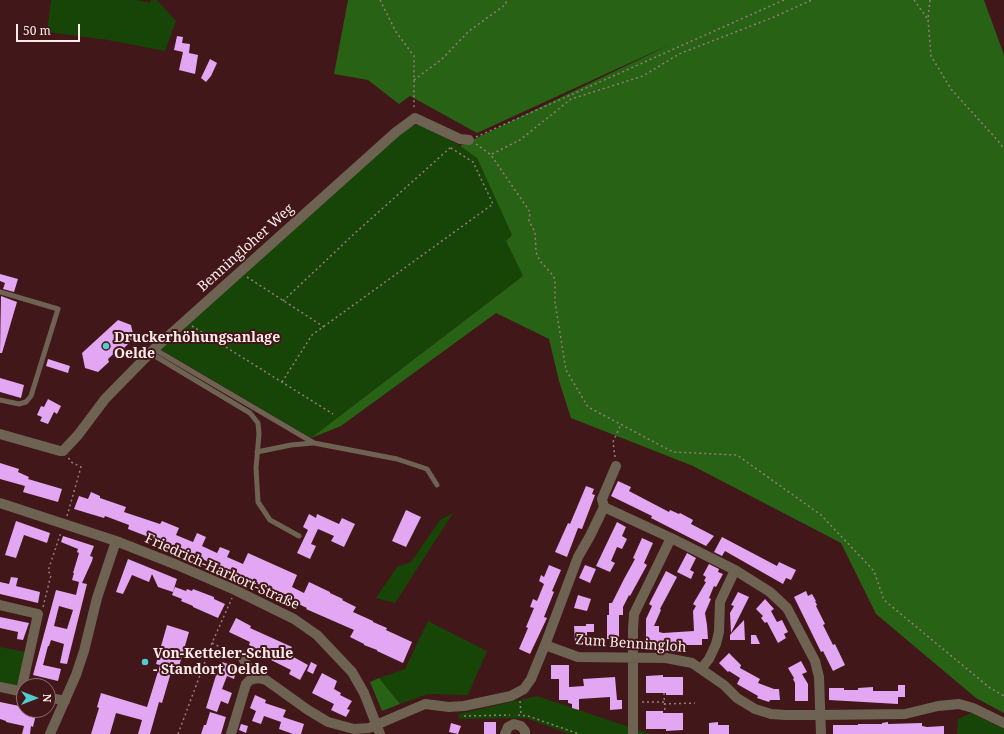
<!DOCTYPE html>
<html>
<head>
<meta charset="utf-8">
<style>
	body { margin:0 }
	#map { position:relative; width:1004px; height:734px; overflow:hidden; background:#411719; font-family:"Noto Serif",serif }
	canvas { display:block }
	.north { position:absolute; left:16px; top:678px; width:40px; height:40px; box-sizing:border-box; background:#411719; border:1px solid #8c6c6d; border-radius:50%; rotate:90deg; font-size:11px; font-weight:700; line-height:16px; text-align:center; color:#fdebea }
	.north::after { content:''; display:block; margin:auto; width:14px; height:18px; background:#51ccd2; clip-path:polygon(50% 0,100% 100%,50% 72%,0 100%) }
	.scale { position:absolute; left:16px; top:24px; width:64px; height:18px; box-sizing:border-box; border:2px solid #fdebea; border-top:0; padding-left:5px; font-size:12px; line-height:14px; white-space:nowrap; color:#fdebea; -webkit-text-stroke:3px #411719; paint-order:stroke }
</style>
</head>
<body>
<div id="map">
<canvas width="1004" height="734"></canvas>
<div class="north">N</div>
<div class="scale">50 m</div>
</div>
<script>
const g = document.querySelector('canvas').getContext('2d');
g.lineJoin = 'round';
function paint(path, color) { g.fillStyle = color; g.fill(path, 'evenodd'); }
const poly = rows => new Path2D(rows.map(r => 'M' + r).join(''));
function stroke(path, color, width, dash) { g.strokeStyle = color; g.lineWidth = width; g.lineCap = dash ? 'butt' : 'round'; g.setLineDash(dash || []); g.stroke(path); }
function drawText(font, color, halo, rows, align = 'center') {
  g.font = font + ' "Noto Serif",serif'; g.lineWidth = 4; g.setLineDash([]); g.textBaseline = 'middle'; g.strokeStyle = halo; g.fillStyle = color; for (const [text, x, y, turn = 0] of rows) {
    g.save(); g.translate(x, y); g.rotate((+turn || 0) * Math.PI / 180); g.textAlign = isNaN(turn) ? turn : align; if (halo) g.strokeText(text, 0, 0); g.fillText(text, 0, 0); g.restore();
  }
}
paint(poly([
	[51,0,137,0,150,3,151,0,157,0,176,21,165,51,108,40,47,32],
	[423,124,460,146,477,158,512,235,506,241,523,276,311,438,160,349,408,127],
	[453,513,395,603,376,598,397,567,411,562,440,520],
	[428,621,487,651,468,695,428,694,400,704,379,678,405,669],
	[0,647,25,652,18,686,0,682],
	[537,696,650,734,569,734,526,718,459,719,458,714],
	[971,713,1004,729,1004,734,957,734,958,719]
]), '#174507');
paint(poly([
	[348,0,984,0,1004,55,1004,713,976,698,876,614,841,543,693,466,571,418,559,381,549,339,496,313,341,426,311,438,523,276,506,241,512,235,477,158,460,146,671,44,477,133,410,96,399,104,368,80,334,74],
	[379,678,400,704,382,711,370,682]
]), '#286215');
paint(poly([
	[177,36,183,37,182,43,190,44,189,53,198,55,195,74,179,70,183,52,174,50],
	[210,59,217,63,211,76,206,82,201,78],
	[0,274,18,279,14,292,3,289,5,283,0,281],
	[1,296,17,302,2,353,0,353],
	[118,320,131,325,134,338,124,348,121,347,108,359,109,362,98,372,85,368,82,353],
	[48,359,70,366,68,373,46,366],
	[0,378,24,385,21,398,0,392],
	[48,399,61,406,57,414,54,412,48,424,40,421,42,417,37,415,41,406,44,407],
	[0,463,19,469,18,472,29,477,28,479,62,489,58,502,23,492,25,486,0,479],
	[618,481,631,487,629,491,669,512,670,510,679,514,680,513,693,520,691,524,714,536,706,546,651,518,652,516,611,496],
	[586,486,594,489,592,494,595,495,582,529,578,528,567,557,555,552,568,523,570,524],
	[91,492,100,496,100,498,126,507,124,512,160,524,162,521,179,528,176,535,193,542,197,533,206,537,202,546,217,553,220,547,230,551,227,557,243,564,248,553,297,575,292,587,304,593,309,582,330,592,330,593,343,599,342,600,356,607,353,612,373,621,373,622,387,628,386,630,412,642,403,663,377,651,377,650,364,645,364,644,350,637,354,630,306,609,307,608,294,602,295,599,278,591,278,593,171,545,172,544,160,539,159,541,128,529,129,525,105,516,104,518,74,509,79,496,88,499],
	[406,510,421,517,406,547,392,541],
	[309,514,316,518,317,514,339,524,342,518,355,524,344,547,331,541,334,536,318,529,311,544,316,546,310,559,297,553,308,530,303,527],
	[16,521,50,533,47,543,24,535,16,558,5,555],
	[617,522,626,527,622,536,627,539,622,549,617,547,611,561,615,563,610,572,596,566],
	[63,536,94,546,90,556,93,557,92,561,82,583,87,584,67,664,60,663,64,644,51,640,49,646,48,646,43,665,61,669,58,681,33,675,56,590,76,595,79,582,72,580,74,573,73,573,79,553,77,552,78,549,61,542],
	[59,606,73,610,67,629,54,626],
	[722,537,777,566,779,562,796,570,791,580,786,578,783,584,725,551,722,556,714,552],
	[642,538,653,543,644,563,647,565,630,596,629,595,623,607,623,615,619,615,619,639,607,639,607,615,609,615,609,603,612,603,624,579,635,559,633,558],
	[687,553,696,558,690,570,694,572,691,579,677,572],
	[128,559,177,579,173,592,158,587,152,574,149,582,132,575,123,594,116,592],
	[709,564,719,569,718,572,723,574,716,587,714,586,709,598,711,599,705,613,707,625,708,639,702,639,702,645,669,645,669,642,646,643,646,619,652,606,649,604,666,571,677,577,660,609,661,610,654,626,659,626,659,632,663,633,694,631,693,611,696,606,693,604,706,582,704,581,706,577,703,575],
	[549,565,561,570,552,591,554,592,544,617,547,618,530,654,519,649,528,628,526,627,534,608,530,607,533,599,537,601,544,584,539,581,541,575,544,577],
	[585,565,596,569,590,583,579,578],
	[11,577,18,578,16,586,40,592,38,603,0,594,0,582,9,584],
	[175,587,186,591,187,589,192,591,193,589,214,597,214,599,225,604,218,618,193,607,193,606,181,601,182,599,172,595],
	[806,591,808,596,812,594,816,601,815,601,817,605,816,606,825,624,823,625,833,645,835,644,845,665,833,671,823,651,821,652,794,597],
	[738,592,749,597,731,633,730,613,734,606,731,605],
	[578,595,591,599,587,611,574,608],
	[765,599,774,609,771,611,777,622,782,620,788,632,784,634,786,638,778,643,767,622,765,623,761,618,763,616,756,609],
	[0,617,29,623,23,640,17,639,18,632,0,628],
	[236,618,251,626,250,628,292,647,288,654,308,665,300,680,289,674,291,670,269,659,270,656,249,645,250,642,229,632],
	[744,620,745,640,730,640,730,635],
	[586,624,594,624,594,632,587,632,587,642,575,642,574,626,586,626],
	[167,625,189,632,178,670,172,669,162,703,159,702,150,734,138,734,142,720,116,713,110,734,91,734,99,708,97,707,101,693,147,707,160,665,156,664],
	[751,635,756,635,760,644,751,644],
	[729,653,741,665,740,668,760,679,758,683,774,689,779,689,780,700,770,700,769,702,757,698,758,696,737,684,740,678,729,671,728,672,719,663],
	[801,661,807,672,802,674,808,684,808,701,795,701,795,683,793,679,794,678,788,668],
	[222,662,237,667,235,672,236,672,234,679,227,676,222,689,232,693,228,704,221,701,217,712,206,708,217,672,219,673],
	[311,662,317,665,313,674,307,671],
	[551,665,569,665,569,687,584,686,583,679,615,677,617,700,622,700,622,709,610,710,610,697,579,699,579,710,572,708,572,704,568,703,568,700,559,700,559,679,551,679],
	[322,673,337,681,334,689,341,693,340,695,352,701,347,709,350,710,346,717,331,710,334,704,312,693],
	[663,675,663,677,683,677,683,695,666,695,666,693,646,693,646,676],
	[898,685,905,685,905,697,898,697,898,704,829,700,829,688,844,688,844,690,858,690,858,688,873,687,873,691,898,691],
	[255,695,266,700,265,703,286,710,283,717,304,724,301,734,293,734,279,729,281,722,264,716,261,724,252,721,256,711,250,708],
	[0,702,24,707,24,710,37,710,33,727,31,726,30,734,22,734,24,726,6,722,6,721,0,719],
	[646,711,663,711,663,713,683,713,683,730,666,731,666,729,646,729],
	[210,712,226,717,221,734,201,734,204,725,206,725],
	[484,722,496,722,496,734,484,734],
	[718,722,718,725,729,725,729,734,709,734,709,723],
	[888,722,888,724,922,723,922,726,927,727,944,726,944,734,833,734,833,725,858,725,858,724,882,724,882,723],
	[451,723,461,726,458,734,449,732],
	[241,724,248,726,246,733,239,730]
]), '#e3a6f3');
stroke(poly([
	[380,0,396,32,414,56,414,110],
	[914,0,927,18],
	[930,0,928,19,931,56,951,89,999,142,1004,149],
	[414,80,442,59,469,31,505,5,507,0],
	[476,137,784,0],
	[476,144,491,155,530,212,529,221,535,232,536,252,540,261,551,273,555,279,555,302,566,370,588,407,673,452,737,455,821,515,874,571,884,600,990,688,1004,696],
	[492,154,520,140,571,99,643,76,679,54,774,17,812,0],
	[247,277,324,327],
	[283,301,354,234,451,147],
	[192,326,333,414],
	[282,382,312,335,493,204,473,162,451,148],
	[615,457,613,442,621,424],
	[67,516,81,467,71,462,68,457],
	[43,607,51,575,48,571,61,532],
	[212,643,232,653],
	[664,693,665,713],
	[520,701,521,715],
	[642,702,664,702],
	[664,704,695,703],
	[518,715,528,716,579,734],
	[464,716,510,715],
	[178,734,212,643,232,598]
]), '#9a7b7c', 1.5, [2, 3]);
stroke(poly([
	[0,292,58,309,31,396,26,402,19,404,0,400],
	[154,349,314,443,397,459,427,469,437,485],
	[150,353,250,413,258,423,259,434,256,468,258,502,270,520,299,536],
	[257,452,291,445,313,443]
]), '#6e6352', 5);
stroke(poly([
	[0,434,60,451,63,451,78,435,105,399,154,349,396,132,415,118,460,139,469,140],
	[0,503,116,541,177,565,235,590,294,619,317,635,352,672,364,693,380,734],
	[604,507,671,538,735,570,770,592,787,608,815,661,819,677,821,734],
	[0,605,38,614,21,691],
	[545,645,578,657,666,658,692,663,724,685,737,698,755,709,771,714,785,715,821,715,905,714,938,706,959,704,973,708,1004,723],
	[241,655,251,672,253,679],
	[701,669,709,659,716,644,719,632,720,602,735,570],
	[0,687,24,692],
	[48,697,65,701],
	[50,734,76,675,84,651,97,598,116,541],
	[231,734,246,684,250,680,258,678,266,680,308,710,328,722,354,729,369,728,425,704,449,707,464,706,511,696,524,689,531,679,545,645,578,557,590,536,604,507,602,499,616,466],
	[505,734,508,727,514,724,521,726,525,731,525,734],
	[633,734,633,629,634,614,671,538]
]), '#6e6352', 10);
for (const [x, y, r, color] of [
	[106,346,4,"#51ccd2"],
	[145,662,4,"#51ccd2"]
]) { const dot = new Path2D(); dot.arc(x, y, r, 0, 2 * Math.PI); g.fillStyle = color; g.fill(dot); stroke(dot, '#411719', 1.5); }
drawText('14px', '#fdebea', '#411719', [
	["Benningloher Weg",246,248,-42],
	["Friedrich-Harkort-Straße",222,572,24],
	["Zum Benningloh",631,644,4]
]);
drawText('bold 14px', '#fdebea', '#411719', [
	["Druckerhöhungsanlage",114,338],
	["Oelde",114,354],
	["Von-Ketteler-Schule",153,654],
	["- Standort Oelde",153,670]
], 'left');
</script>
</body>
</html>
